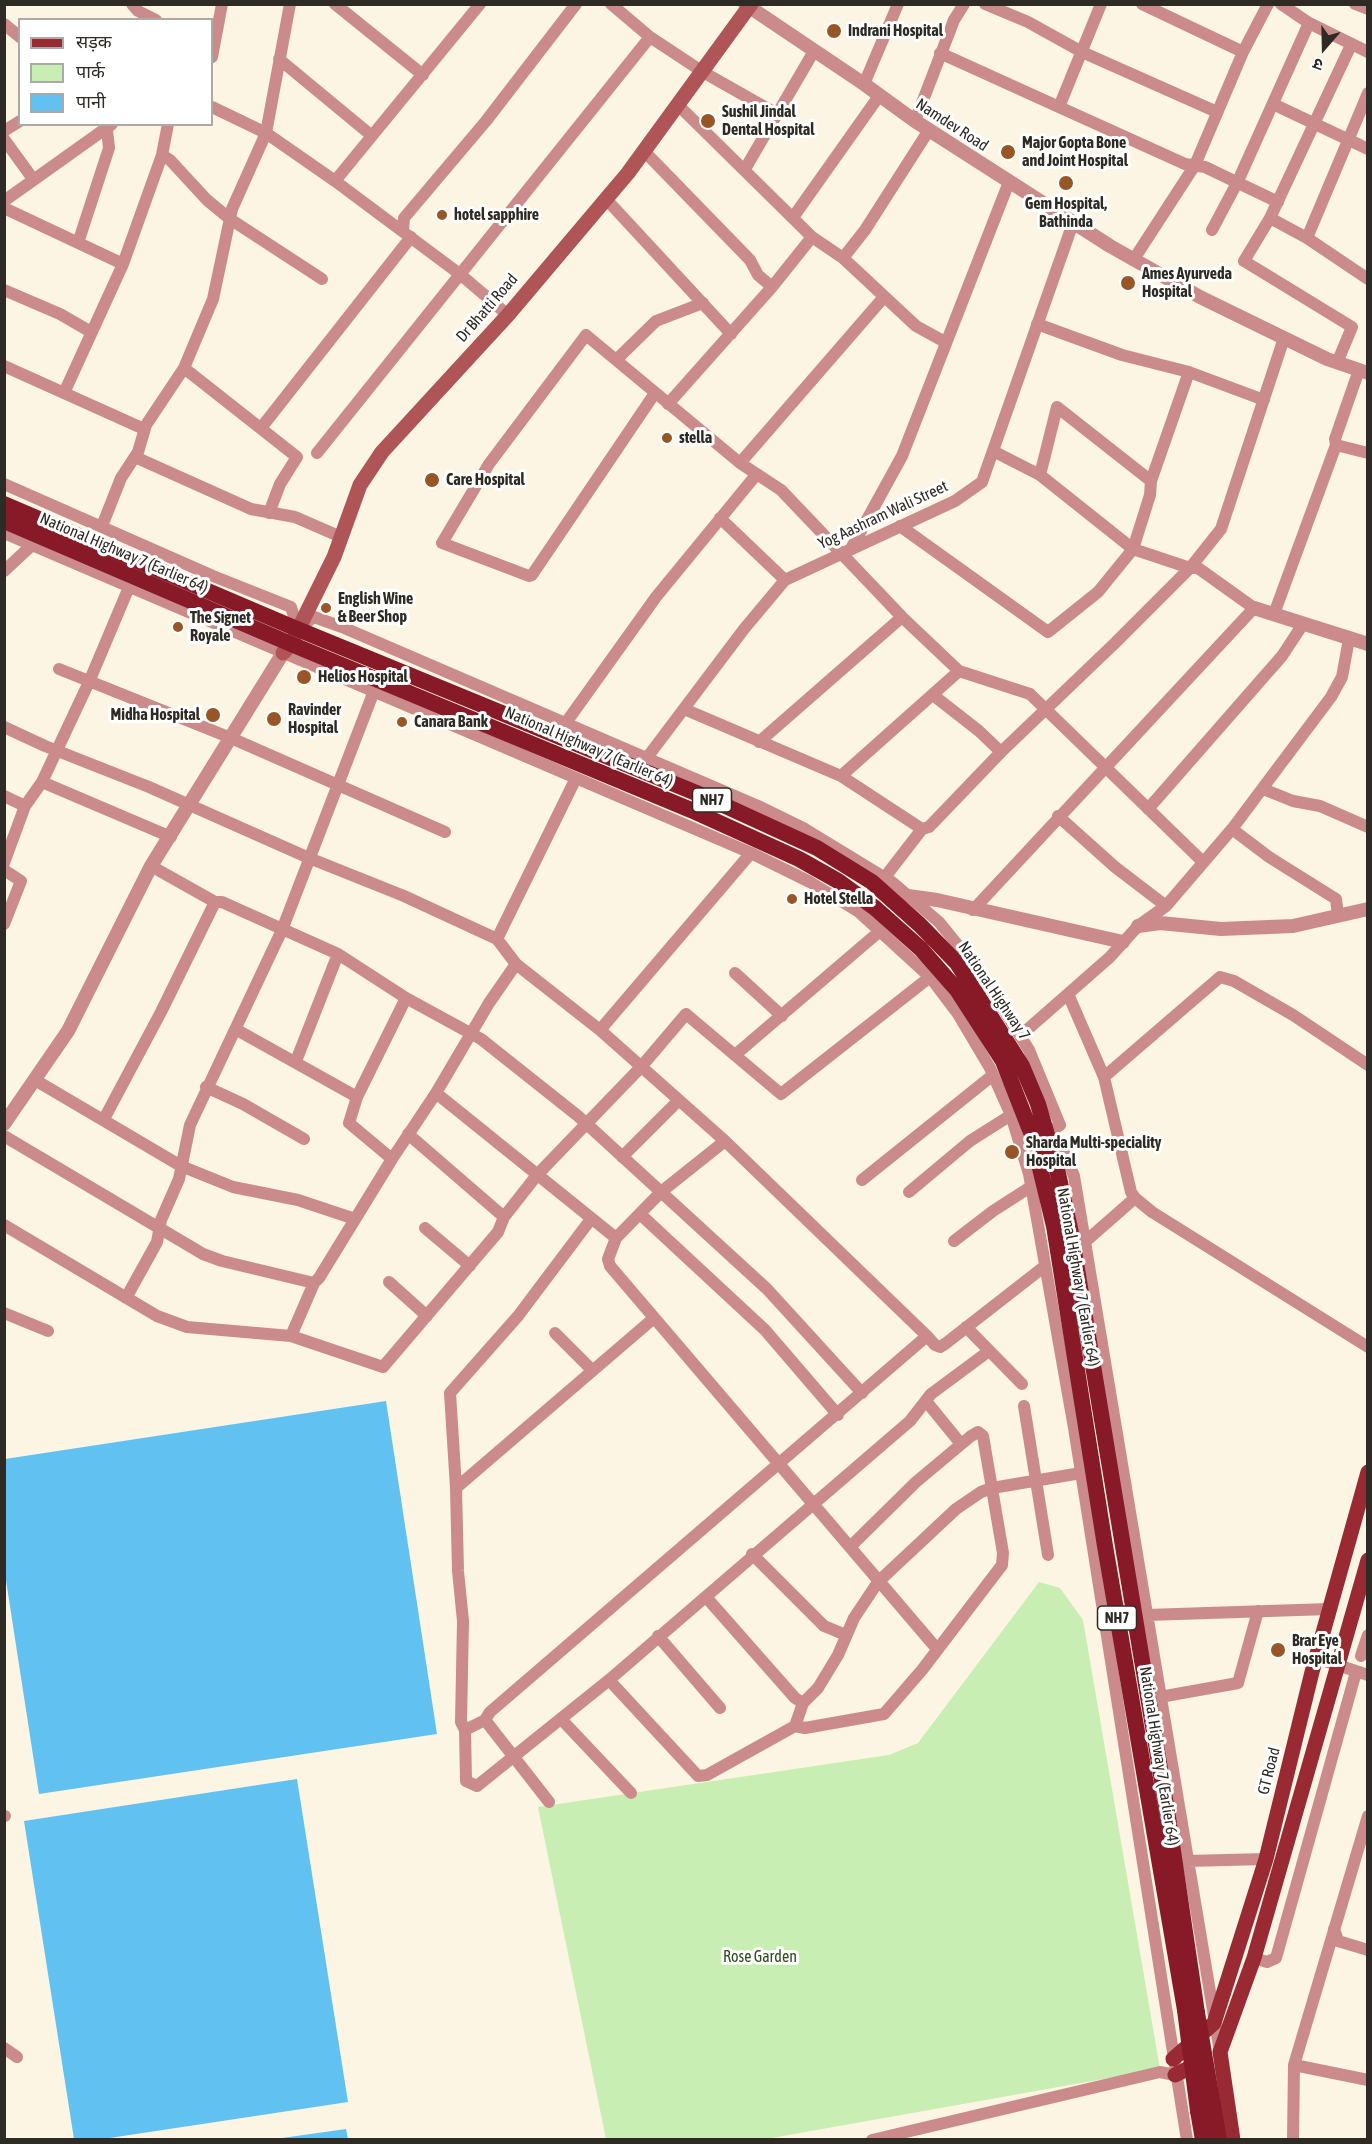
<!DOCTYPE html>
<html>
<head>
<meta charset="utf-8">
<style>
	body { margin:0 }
	#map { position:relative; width:1372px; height:2144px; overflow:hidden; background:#fcf5e3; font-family:"Asap Condensed","Noto Sans Devanagari",sans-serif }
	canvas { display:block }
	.frame { position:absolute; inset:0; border:6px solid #2e2b24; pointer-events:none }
	.legend { position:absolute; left:18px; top:18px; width:195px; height:108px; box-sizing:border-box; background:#fff; border:2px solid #abaaa7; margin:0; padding:8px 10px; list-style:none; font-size:18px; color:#2e2b24 }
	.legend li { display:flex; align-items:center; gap:12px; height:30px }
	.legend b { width:30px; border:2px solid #abaaa7 }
	.north { position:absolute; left:1294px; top:18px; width:60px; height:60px; -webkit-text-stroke:4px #fff; paint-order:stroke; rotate:200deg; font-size:16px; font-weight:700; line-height:24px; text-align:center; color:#2e2b24 }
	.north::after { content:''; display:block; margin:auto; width:21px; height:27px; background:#2e2b24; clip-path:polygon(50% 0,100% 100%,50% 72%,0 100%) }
</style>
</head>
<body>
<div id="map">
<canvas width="1372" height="2144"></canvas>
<div class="frame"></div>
<ul class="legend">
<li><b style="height:8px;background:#992933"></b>सड़क</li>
<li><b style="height:16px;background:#c8eeb3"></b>पार्क</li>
<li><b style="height:16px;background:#61c1f1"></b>पानी</li>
</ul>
<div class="north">उ</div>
</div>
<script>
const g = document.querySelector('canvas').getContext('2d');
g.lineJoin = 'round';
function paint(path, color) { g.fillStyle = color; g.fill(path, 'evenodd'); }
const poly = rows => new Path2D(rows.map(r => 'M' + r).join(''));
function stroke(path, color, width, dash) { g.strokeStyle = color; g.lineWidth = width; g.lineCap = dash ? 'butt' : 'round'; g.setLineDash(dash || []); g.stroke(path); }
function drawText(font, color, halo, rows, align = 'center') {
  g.font = font + ' "Asap Condensed",sans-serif'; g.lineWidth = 6; g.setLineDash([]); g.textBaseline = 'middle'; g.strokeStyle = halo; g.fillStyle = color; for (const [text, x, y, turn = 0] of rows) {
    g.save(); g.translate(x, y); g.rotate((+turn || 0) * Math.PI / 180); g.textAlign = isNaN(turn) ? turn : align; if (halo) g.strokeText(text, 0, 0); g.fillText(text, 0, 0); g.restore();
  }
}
paint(poly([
	[1039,1582,1060,1588,1083,1620,1160,2069,766,2139,606,2139,538,1807,889,1755,918,1743]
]), '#c8eeb3');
paint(poly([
	[386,1401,437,1734,39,1794,5,1574,5,1459],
	[297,1779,348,2102,103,2139,74,2139,24,1821],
	[346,2129,348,2139,275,2139]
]), '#61c1f1');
stroke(poly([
	[132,4,138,11,156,20],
	[335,4,423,75],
	[611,4,650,37,703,72,777,114],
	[985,4,1028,22,1082,52,1217,112],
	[1142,4,1243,52,1268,4],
	[1281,4,1309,23,1368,52],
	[1355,4,1368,9],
	[4,24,20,37],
	[940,53,1059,107,1101,4],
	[212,57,222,4],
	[279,59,372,136],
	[864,84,898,4],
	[1273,104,1368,149],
	[678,105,812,237,843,258,916,326,945,342],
	[212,107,266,133,335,181,461,275,508,315],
	[1059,107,1185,164,1205,167,1278,202],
	[915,121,954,20,964,4],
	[4,131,20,121],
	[4,139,33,179],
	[644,151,750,260,758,275,772,287],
	[162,155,170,160,207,200,230,219,322,279],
	[745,169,814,51],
	[335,181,480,4],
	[606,199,731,334],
	[4,201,112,124],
	[4,208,123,264],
	[794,216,879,96],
	[1270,218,1307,238,1368,279],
	[1212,230,1238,181,1309,23],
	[403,231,404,218,486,121,576,4],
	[1307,238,1368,93],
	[78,243,109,148,107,130],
	[843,258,865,230,929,130],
	[1134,259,1195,165,1243,52],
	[4,290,60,314,91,332],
	[616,360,656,321,703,303],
	[1337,363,1352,327,1244,261,1270,218,1351,45],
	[4,366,144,429],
	[184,368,297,457,280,484,269,513],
	[1189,372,1264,400],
	[64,393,123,264,162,155,168,124],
	[655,393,532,575,529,576,442,543,489,464,586,335,740,463,781,490,902,617,959,671,1030,694,1203,862],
	[668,404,772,287,812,237],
	[261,428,411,237],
	[1336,445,1368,453],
	[317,453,650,37],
	[135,457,251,509,295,517,341,537],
	[740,463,884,297],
	[1040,475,1057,407,1151,481],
	[4,484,213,576,291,607,298,629,314,617,342,627,758,806,805,829,892,882,939,922,982,975,1029,1050,1060,1125,1047,1134,1060,1141,1074,1176,1220,2052],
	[720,518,785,580],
	[102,526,121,478,138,452,146,425,184,368,213,299,232,209,266,133,290,4],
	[900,526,1048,632,1098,592,1133,549,1150,495,1151,481,1189,372,1122,355,1037,324],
	[4,533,751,853,810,882,859,912,930,977,958,1014,990,1068,1011,1115,1029,1174,1074,1428,1187,2140],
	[852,547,902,456,1009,182],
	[4,571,32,545],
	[1274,614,1336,445,1335,439,1359,370],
	[59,669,231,738,445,832],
	[933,695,979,731,1001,752],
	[684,709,841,776,922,829,929,827,1001,752,1114,644,1190,568,1221,529,1284,338],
	[565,724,656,597,756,475],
	[4,727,45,746,149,787,309,858,404,896,497,939,516,964,600,1030,725,1141,927,1336,490,1712,485,1720,465,1730],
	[759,742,902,617],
	[646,759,744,629,785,580,955,501,982,482,1073,223],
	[841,776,959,671],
	[42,782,171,837],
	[1263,789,1293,801,1320,806,1368,827],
	[4,796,25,806],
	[1148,809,1282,656,1303,624],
	[1058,816,1115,867,1166,906],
	[1232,829,1269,857,1336,899,1338,916],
	[4,863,25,806,42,782,89,682,132,580],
	[151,866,215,902,222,902,338,954,406,998,481,1039,578,1116,767,1289,862,1393],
	[4,870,21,881,4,924],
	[885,877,922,829],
	[973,910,1254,608,1198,568,1190,568,1133,549,1040,475,993,451],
	[497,939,576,778],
	[735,973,782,1016],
	[1068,994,1104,1077,1131,1192,1135,1198,1152,1212,1368,1347],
	[237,1030,357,1097],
	[600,1030,751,853],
	[1020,1036,1110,957,1138,926,1166,906,1232,829,1331,697,1342,677,1349,639],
	[735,1055,880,931],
	[296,1061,338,954],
	[1104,1077,1220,977,1234,981,1293,1015,1368,1065],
	[35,1080,181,1166,233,1187,298,1200,355,1219],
	[206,1087,243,1104,304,1139],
	[436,1093,616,1238],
	[104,1119,161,1012,215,902],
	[4,1136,203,1254,222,1261,314,1283],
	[725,1141,661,1192,616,1238,608,1259,610,1266,937,1649],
	[622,1157,679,1100],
	[392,1159,349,1123,357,1097,406,998],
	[862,1180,993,1075],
	[909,1192,970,1141,1011,1115],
	[640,1214,765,1330,838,1415],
	[504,1217,537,1175,641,1067,686,1014,781,1094,930,977],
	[591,1219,518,1316,450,1393,456,1488,458,1571,463,1621,461,1722,465,1730,466,1781,477,1786,609,1680,910,1421,931,1394,989,1351],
	[4,1225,157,1316,187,1327,291,1336,383,1367,498,1232,504,1217,408,1134],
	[425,1228,470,1266],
	[954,1241,993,1211,1032,1186],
	[1086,1241,1135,1198],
	[389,1282,427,1316],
	[126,1298,157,1242,161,1220,179,1179,190,1125,282,930,374,691],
	[4,1313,48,1331],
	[966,1327,1022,1384],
	[555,1333,592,1370],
	[291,1336,314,1283,319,1278,392,1159,436,1093,489,1003,516,964],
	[927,1336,935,1345,940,1347,945,1344,1045,1266],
	[926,1401,961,1444],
	[1024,1406,1048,1555],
	[456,1488,654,1318],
	[752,1554,824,1626,846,1635],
	[706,1597,795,1698,803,1703],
	[1147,1615,1329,1609],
	[658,1636,720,1708],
	[1361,1656,1368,1635],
	[1316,1658,1368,1675],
	[609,1680,698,1776,707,1775,795,1726,803,1703,818,1688,838,1655,854,1618,878,1582,956,1509,981,1492,992,1488,1081,1473],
	[1160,1697,1238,1683,1258,1611],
	[561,1719,631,1793],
	[485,1720,549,1802],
	[795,1726,805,1728,884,1714,922,1670,1002,1565,1003,1553,983,1436,978,1432,971,1436,916,1482,850,1547],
	[4,1816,5,1816],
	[1187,1861,1266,1859],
	[1334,1929,1338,1941,1368,1950],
	[1254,1958,1267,1962,1276,1958,1356,1672],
	[4,2048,17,2057],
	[1294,2065,1368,2080],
	[872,2140,1160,2072,1175,2075],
	[1293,2140,1294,2065,1368,1816]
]), '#ca8b8a', 12);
stroke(poly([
	[745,4,864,84,915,121,1110,246,1200,297,1327,359,1368,373],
	[1254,608,1368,644],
	[908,896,937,900,1123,942],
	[1138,926,1160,923,1221,929,1293,926,1368,909],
	[4,1124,68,1031,151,866,283,653]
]), '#ca8b8a', 14);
stroke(poly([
	[283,653,291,644,334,557,360,485,382,452,508,315,628,173,751,4]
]), '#af5557', 15);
stroke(poly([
	[1173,2059,1214,2023,1266,1859,1312,1672,1368,1472],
	[1175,2075,1201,2062],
	[1233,2140,1220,2052,1254,1958,1368,1560]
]), '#992933', 15);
stroke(poly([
	[4,504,290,626,706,797,817,848,872,882,920,925,957,963,1022,1066,1038,1104,1057,1169,1071,1233,1168,1817,1197,2013],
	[4,521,291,644,691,810,799,859,838,881,875,908,921,949,957,990,1003,1061,1032,1135,1054,1226,1105,1546,1185,2010],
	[1213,2105,1219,2140],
	[1198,2111,1203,2140]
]), '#881a28', 16);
stroke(poly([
	[1185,2010,1198,2111],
	[1197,2013,1213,2105]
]), '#881a28', 16);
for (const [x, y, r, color] of [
	[834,31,8,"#985525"],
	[708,121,8,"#985525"],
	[1008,152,8,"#985525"],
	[1066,183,8,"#985525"],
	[442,215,6,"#985525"],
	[1128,283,8,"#985525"],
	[667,438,6,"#985525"],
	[432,480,8,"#985525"],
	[326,608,6,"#985525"],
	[178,627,6,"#985525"],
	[304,677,8,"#985525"],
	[213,715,8,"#985525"],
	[274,719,8,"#985525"],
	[402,722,6,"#985525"],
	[792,899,6,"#985525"],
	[1012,1152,8,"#985525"],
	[1278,1650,8,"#985525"]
]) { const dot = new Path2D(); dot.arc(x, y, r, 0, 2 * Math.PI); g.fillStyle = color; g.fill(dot); stroke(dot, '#fff', 2); }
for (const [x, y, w] of [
	[712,800,39],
	[1117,1618,39]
]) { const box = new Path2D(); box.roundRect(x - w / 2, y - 12, w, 24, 4.5); g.fillStyle = '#fff'; g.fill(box); stroke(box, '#2e2b24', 1.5); }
drawText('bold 15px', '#2e2b24', null, [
	["NH7",712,800],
	["NH7",1117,1618]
]);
drawText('bold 16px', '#2e2b24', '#fff', [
	["Indrani Hospital",848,31],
	["Sushil Jindal",722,112],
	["Dental Hospital",722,130],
	["Major Gopta Bone",1022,143],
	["and Joint Hospital",1022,161],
	["Gem Hospital,",1066,204,"center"],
	["Bathinda",1066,222,"center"],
	["hotel sapphire",454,215],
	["Ames Ayurveda",1142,274],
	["Hospital",1142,292],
	["stella",679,438],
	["Care Hospital",446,480],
	["English Wine",338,599],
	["& Beer Shop",338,617],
	["The Signet",190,618],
	["Royale",190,636],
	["Helios Hospital",318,677],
	["Ravinder",288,710],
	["Hospital",288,728],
	["Midha Hospital",200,715,"right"],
	["Canara Bank",414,722],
	["Hotel Stella",804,899],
	["Sharda Multi-speciality",1026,1143],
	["Hospital",1026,1161],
	["Brar Eye",1292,1641],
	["Hospital",1292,1659]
], 'left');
drawText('16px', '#2e2b24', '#fff', [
	["Namdev Road",952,125,33],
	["Dr Bhatti Road",487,308,-49],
	["Yog Aashram Wali Street",883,515,-25],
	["National Highway 7 (Earlier 64)",124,553,23],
	["National Highway 7 (Earlier 64)",589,747,23],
	["National Highway 7",994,991,56],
	["National Highway 7 (Earlier 64)",1078,1277,80],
	["National Highway 7 (Earlier 64)",1159,1756,81],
	["GT Road",1269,1771,-76]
]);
drawText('16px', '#2d4c19', '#fff', [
	["Rose Garden",760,1957]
]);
</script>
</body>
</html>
